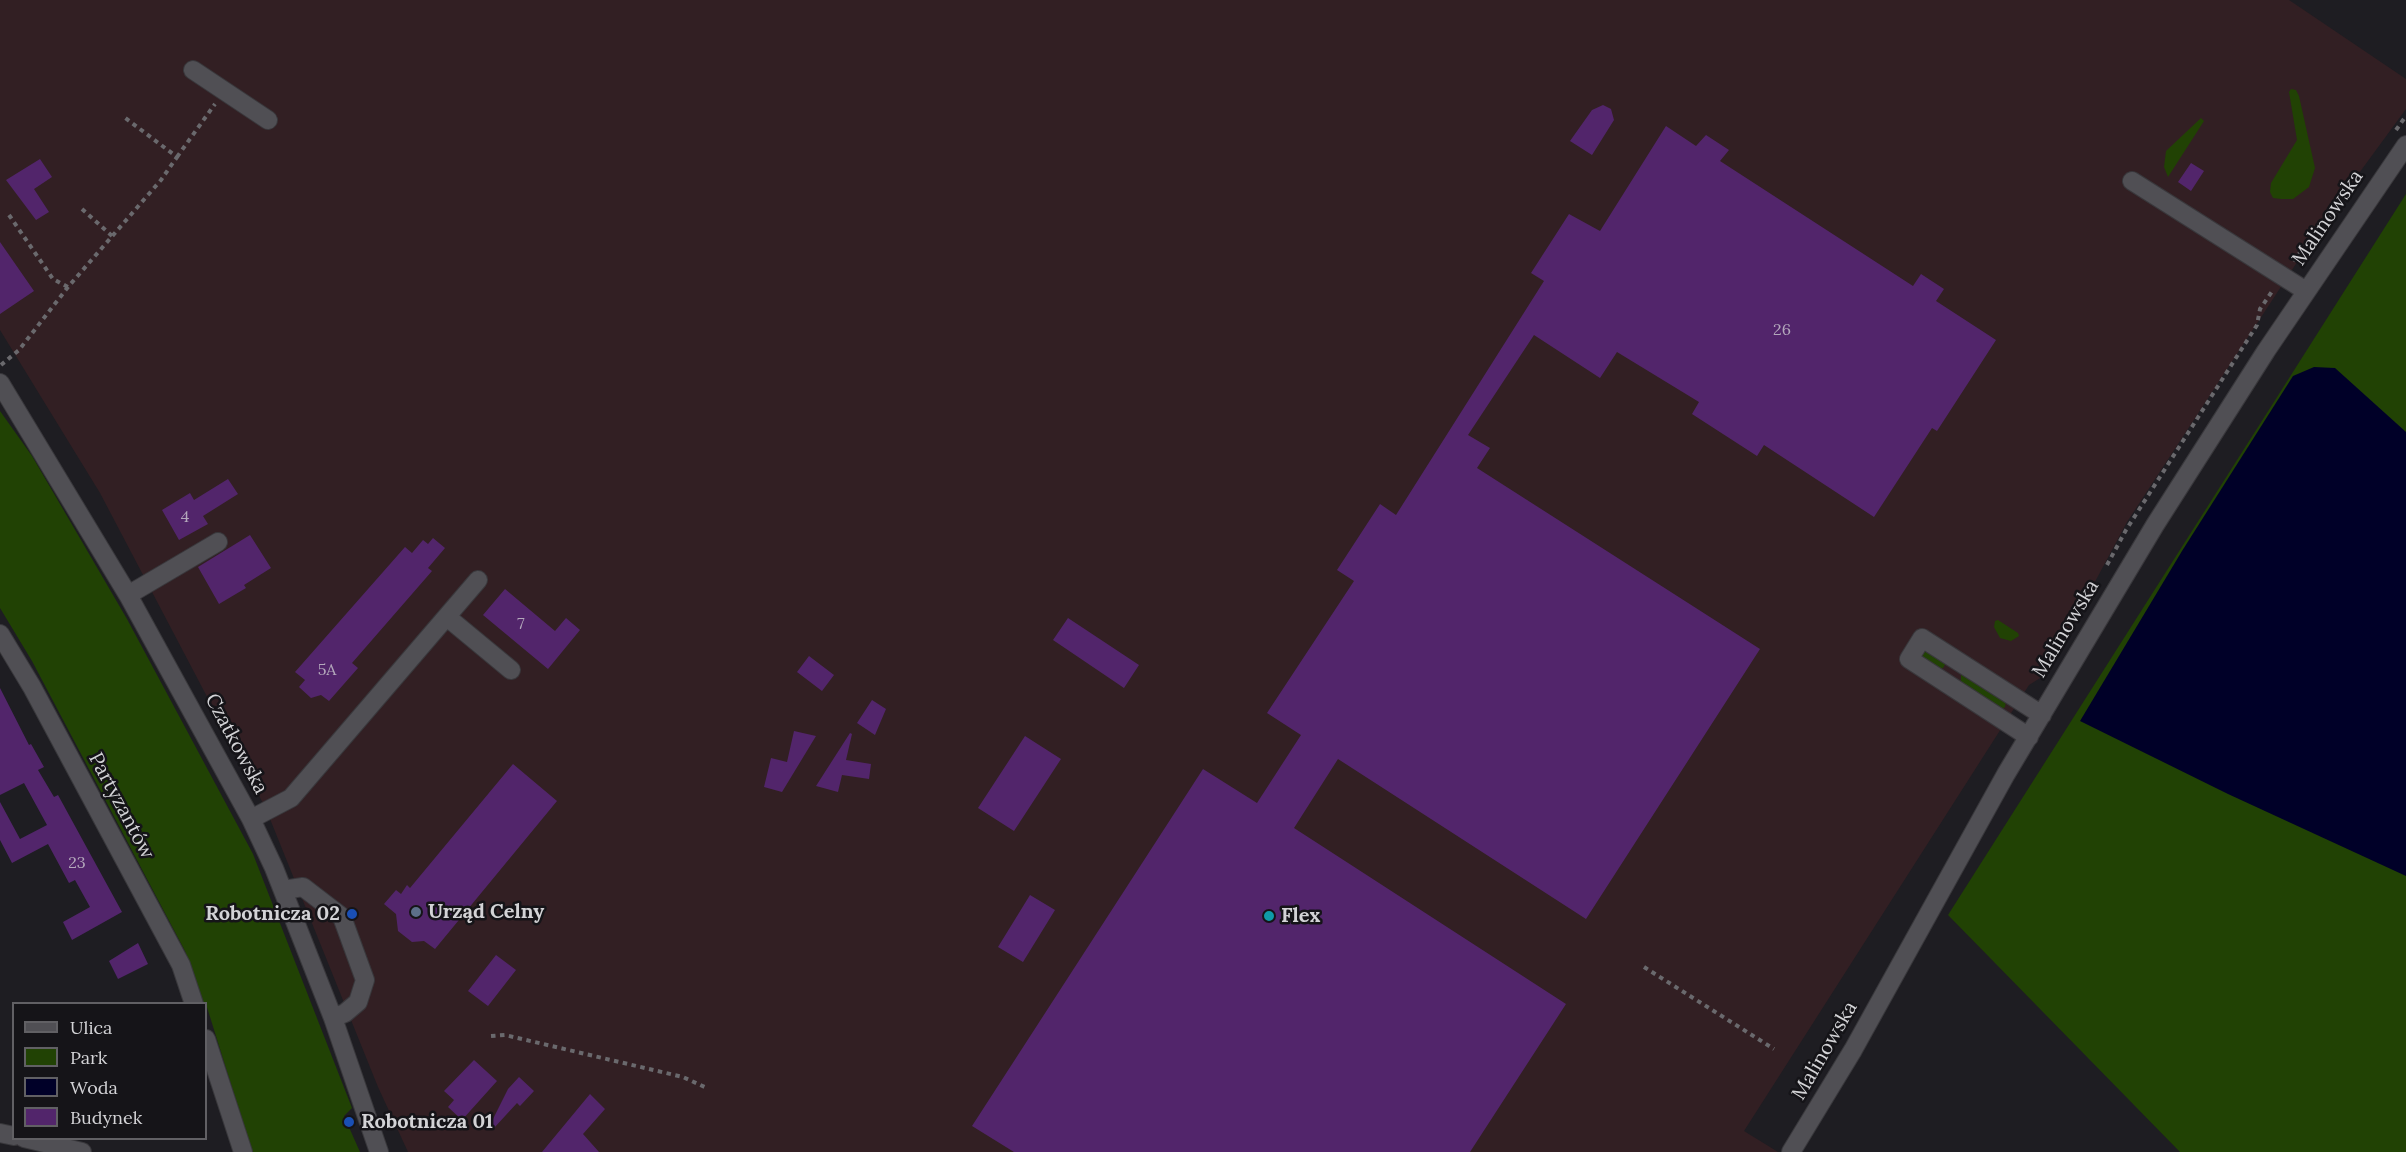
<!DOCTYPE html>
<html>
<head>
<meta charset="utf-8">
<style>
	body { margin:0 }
	#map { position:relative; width:2406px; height:1152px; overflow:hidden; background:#1e1d22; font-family:Lora,serif }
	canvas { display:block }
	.legend { position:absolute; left:12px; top:1002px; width:195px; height:138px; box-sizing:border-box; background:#151418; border:2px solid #616064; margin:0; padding:8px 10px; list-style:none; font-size:18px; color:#d3d3d6 }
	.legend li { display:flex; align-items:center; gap:12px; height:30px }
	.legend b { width:30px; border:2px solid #616064 }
</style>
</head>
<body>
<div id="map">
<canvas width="2406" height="1152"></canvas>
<ul class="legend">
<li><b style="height:8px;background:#504f54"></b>Ulica</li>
<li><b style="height:16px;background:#214204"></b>Park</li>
<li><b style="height:16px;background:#000028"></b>Woda</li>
<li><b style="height:16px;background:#52256b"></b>Budynek</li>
</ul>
</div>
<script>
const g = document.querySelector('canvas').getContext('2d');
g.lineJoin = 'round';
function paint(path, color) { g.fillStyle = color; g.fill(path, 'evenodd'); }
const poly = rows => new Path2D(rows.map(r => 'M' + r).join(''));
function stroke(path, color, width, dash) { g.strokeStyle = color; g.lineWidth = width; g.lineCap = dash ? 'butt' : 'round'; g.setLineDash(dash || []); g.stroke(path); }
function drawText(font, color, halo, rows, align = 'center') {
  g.font = font + ' Lora,serif'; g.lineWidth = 5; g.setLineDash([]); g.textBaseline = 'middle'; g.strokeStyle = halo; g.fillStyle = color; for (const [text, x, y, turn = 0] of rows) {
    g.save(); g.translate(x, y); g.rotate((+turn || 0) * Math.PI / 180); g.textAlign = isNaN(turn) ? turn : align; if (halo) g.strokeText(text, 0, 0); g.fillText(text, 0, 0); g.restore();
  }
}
paint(poly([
	[0,0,2289,0,2406,79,2406,109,2324,221,2127,522,2045,675,2029,685,1744,1131,1778,1152,408,1152,378,1087,266,809,100,493,0,330]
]), '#321f23');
paint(poly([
	[2291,89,2296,90,2299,96,2315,168,2309,187,2293,199,2281,199,2273,198,2270,192,2271,183,2297,140,2289,92],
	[2201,118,2204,121,2168,177,2164,167,2166,151],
	[2406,194,2406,1152,2180,1152,1948,915],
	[0,411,32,456,127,619,253,854,352,1108,344,1116,360,1152,252,1152,206,1004,203,1003,185,951,32,661,0,608],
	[1998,620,2018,633,2019,636,2011,641,2000,638,1994,627,1995,621],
	[1923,649,1946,663,1943,668,1938,669,1921,658],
	[1961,675,1965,675,2006,701,2005,707,2002,709,1961,682]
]), '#214204');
paint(poly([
	[2314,367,2335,368,2406,432,2406,876,2228,794,2080,721,2182,551,2293,376]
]), '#000028');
paint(poly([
	[1603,105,1611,109,1614,120,1592,155,1570,141,1592,110],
	[1666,126,1696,146,1706,135,1729,150,1720,161,1913,286,1921,274,1944,289,1936,301,1996,340,1937,431,1932,428,1874,517,1764,445,1757,456,1692,414,1699,402,1617,352,1600,378,1534,335,1468,435,1490,448,1477,468,1760,649,1586,919,1338,759,1294,828,1566,1004,1470,1152,1014,1152,972,1126,1203,769,1257,803,1301,735,1267,713,1354,581,1337,570,1380,504,1396,515,1544,281,1531,273,1569,214,1600,231],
	[40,159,52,177,34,189,49,212,36,220,6,180],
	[2191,163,2204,171,2191,191,2178,182],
	[0,242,34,291,0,314],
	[228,479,238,494,203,516,208,524,179,540,162,510,190,493,194,500],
	[250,535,271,568,244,585,246,588,219,604,198,567],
	[433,538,445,548,428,568,432,571,352,663,358,668,329,701,321,695,311,698,299,687,305,680,295,672,405,547,412,553,423,540,428,544],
	[505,589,555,631,566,618,580,630,548,669,483,615],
	[1068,618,1139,665,1124,688,1053,640],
	[809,656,834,675,822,691,797,672],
	[0,688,29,745,31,744,44,767,38,770,54,797,58,795,122,912,72,940,63,922,90,907,75,880,69,883,48,844,12,863,0,840,0,802,20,839,47,825,24,783,0,795],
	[872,700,886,709,875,735,857,723],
	[794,731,816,736,782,792,764,787,771,758,787,762],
	[850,733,852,734,846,760,871,764,869,779,842,775,838,792,816,786],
	[1025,736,1061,759,1014,831,978,808],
	[513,764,557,801,435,949,424,941,412,942,398,931,396,914,384,904,396,890,401,894,407,885,410,888],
	[1030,895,1055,910,1023,962,998,947],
	[138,943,148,964,118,979,109,961],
	[496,955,516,970,488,1006,468,991],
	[474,1060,497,1081,462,1120,448,1107,454,1100,444,1091],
	[519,1077,534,1091,520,1106,517,1103,494,1128,490,1125,508,1089],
	[590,1094,605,1109,583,1134,599,1152,542,1152]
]), '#52256b');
const minor = poly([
	[193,70,268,120],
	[2132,181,2306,291],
	[0,383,128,595,251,819,274,868,333,1018,379,1152],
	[128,595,218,542],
	[447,617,511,670],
	[0,634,32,687,181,965,194,1004],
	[2029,737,1909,659,1922,638,2042,715],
	[251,819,291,798,478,580],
	[283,890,303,887,342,917,365,980,358,1002,345,1013,333,1018],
	[206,1039,243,1152],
	[0,1133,14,1136],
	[24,1138,82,1152],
	[1791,1152,1853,1050,2006,774,2155,525,2266,351,2406,145]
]);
stroke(minor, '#39383c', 20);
stroke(poly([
	[2396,130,2406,116],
	[177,157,215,104],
	[82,209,112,236],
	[9,215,53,279,68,287],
	[2293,261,2342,203],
	[1,365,19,350,68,287,161,180,177,157,124,117],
	[2107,565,2126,530,2257,325,2260,309,2273,290],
	[1644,967,1774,1049],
	[491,1036,505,1035,683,1077,707,1088]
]), '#6a696d', 4, [4.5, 4.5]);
stroke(minor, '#504f54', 18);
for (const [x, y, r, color] of [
	[416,912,6,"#5c6f8a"],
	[352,914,6,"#1a4fb4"],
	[1269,916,6,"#0f9aa8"],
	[349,1122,6,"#1a4fb4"]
]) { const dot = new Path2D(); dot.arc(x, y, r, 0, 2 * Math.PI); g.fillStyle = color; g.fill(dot); stroke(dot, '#151418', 2); }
drawText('16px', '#b3a8bb', null, [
	["26",1782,330],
	["4",185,517],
	["7",521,624],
	["5A",327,670],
	["23",77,863]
]);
drawText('20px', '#d3d3d6', '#151418', [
	["Malinowska",2328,218,-56],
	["Malinowska",2066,629,-59],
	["Czatkowska",236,744,62],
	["Partyzantów",121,806,62],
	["Malinowska",1825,1051,-60]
]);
drawText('bold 20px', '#d3d3d6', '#151418', [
	["Urząd Celny",428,912],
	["Robotnicza 02",340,914,"right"],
	["Flex",1281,916],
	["Robotnicza 01",361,1122]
], 'left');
</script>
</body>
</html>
